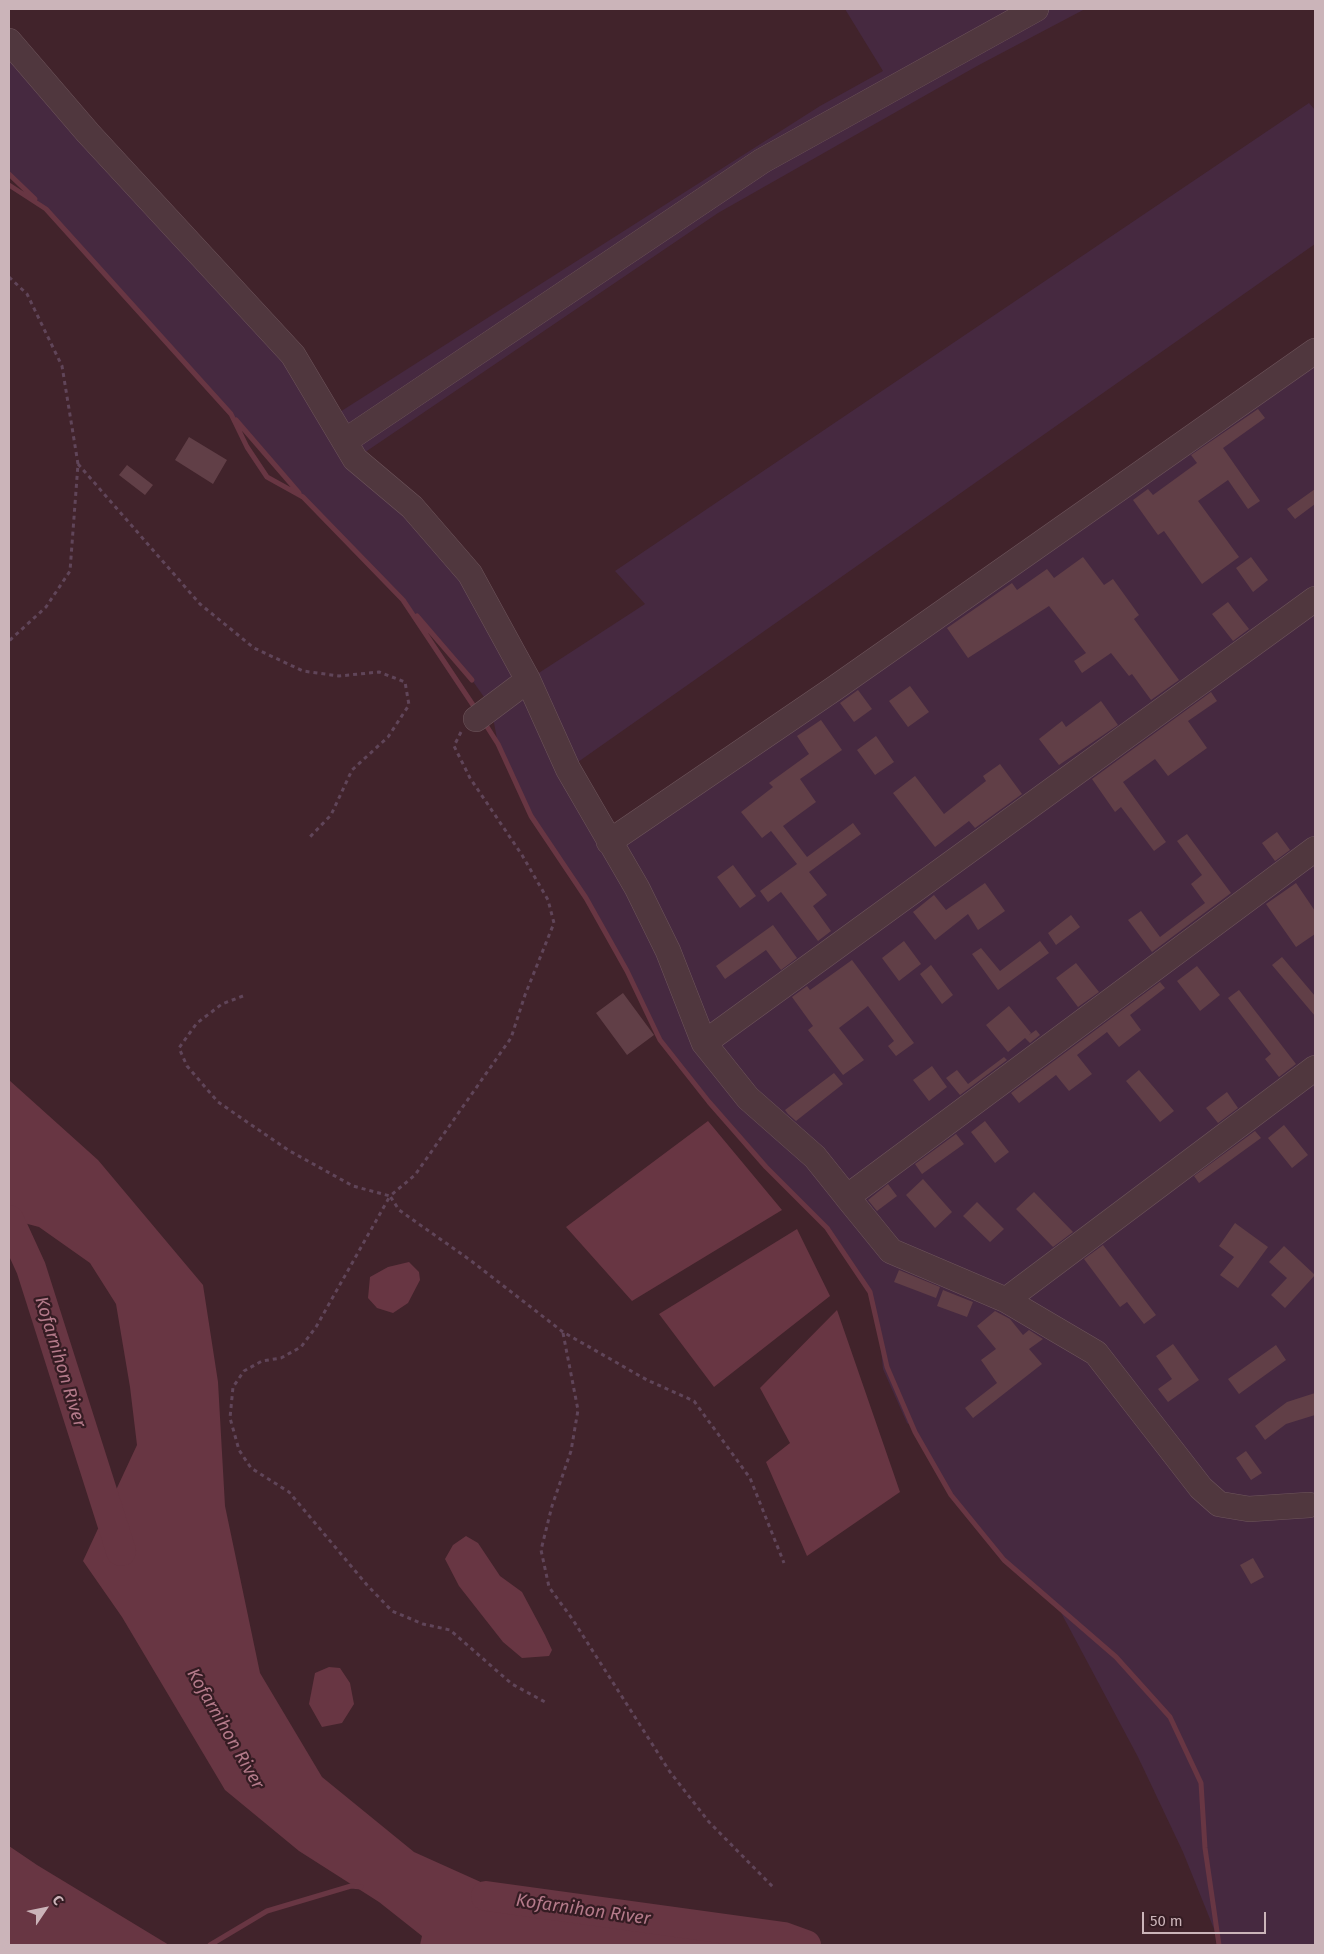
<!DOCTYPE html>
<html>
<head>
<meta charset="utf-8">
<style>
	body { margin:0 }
	#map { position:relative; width:1324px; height:1954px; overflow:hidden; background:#41232b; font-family:"Fira Sans",sans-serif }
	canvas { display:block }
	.frame { position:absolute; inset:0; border:10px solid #cbb4b9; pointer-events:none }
	.north { position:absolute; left:20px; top:1884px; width:50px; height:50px; -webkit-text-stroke:4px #351c23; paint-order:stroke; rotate:56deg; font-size:14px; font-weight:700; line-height:20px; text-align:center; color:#cbb4b9 }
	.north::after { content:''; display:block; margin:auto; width:18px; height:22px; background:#cbb4b9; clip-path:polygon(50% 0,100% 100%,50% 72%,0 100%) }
	.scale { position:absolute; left:1142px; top:1912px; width:124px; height:22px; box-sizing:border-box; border:2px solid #cbb4b9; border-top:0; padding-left:6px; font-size:15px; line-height:18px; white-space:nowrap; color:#cbb4b9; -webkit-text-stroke:4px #351c23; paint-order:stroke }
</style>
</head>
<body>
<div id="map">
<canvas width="1324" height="1954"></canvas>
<div class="frame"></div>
<div class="north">С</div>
<div class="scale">50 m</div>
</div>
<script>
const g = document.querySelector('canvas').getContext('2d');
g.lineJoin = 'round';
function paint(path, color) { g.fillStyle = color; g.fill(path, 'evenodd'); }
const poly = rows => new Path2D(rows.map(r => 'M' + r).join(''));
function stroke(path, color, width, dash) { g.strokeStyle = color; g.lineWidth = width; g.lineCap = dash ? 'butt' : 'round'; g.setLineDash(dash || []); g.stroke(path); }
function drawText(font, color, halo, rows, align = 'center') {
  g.font = font + ' "Fira Sans",sans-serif'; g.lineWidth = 4.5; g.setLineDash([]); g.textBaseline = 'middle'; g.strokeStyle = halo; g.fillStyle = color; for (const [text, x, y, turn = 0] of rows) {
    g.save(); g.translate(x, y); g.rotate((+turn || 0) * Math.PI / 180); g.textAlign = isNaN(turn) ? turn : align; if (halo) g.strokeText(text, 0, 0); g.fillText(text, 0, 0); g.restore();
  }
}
paint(poly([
	[845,9,1085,9,977,66,718,213,355,459,412,507,528,680,645,604,615,571,1309,103,1315,110,1315,244,568,769,609,842,1315,351,1315,1945,1219,1945,1216,1934,1183,1852,1138,1757,1057,1605,1004,1560,951,1495,913,1427,907,1423,883,1369,879,1330,870,1292,827,1228,766,1167,709,1102,660,1040,627,971,586,898,531,816,498,744,491,707,472,680,403,600,303,497,231,414,46,209,9,174,9,41,332,417,820,106,883,71]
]), '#462940');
paint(poly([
	[9,1080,98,1160,203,1285,218,1382,225,1506,260,1673,322,1777,414,1852,534,1906,709,1933,768,1945,420,1945,422,1936,379,1902,299,1851,225,1790,122,1617,83,1561,137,1445,130,1387,116,1304,90,1263,39,1227,9,1219],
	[708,1121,782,1210,632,1301,566,1227],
	[797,1229,830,1296,714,1387,659,1314],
	[409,1262,419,1272,420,1280,408,1303,393,1313,377,1308,368,1298,370,1277,388,1267],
	[837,1310,900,1492,807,1556,766,1462,790,1443,760,1388],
	[466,1536,478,1543,500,1576,522,1592,545,1635,552,1650,549,1656,522,1658,503,1642,459,1586,445,1559,453,1545],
	[329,1667,340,1668,350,1683,354,1704,342,1723,322,1727,309,1704,315,1673],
	[9,1846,37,1865,169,1945,9,1945]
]), '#683643');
stroke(poly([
	[9,174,35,199],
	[9,185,46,209,231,414,247,447,267,477,303,497,403,600,477,711],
	[236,420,299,493],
	[417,616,472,680],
	[484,722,498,744,531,816,586,898,627,971,660,1040,709,1102,766,1167,827,1228,870,1292,887,1367,915,1432,951,1495,1004,1560,1116,1657,1170,1717,1201,1783,1205,1848,1219,1945],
	[210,1945,267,1911,351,1886,361,1887]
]), '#683643', 5);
stroke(poly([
	[9,1220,31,1268,121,1551],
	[486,1896,784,1937,806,1945]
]), '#683643', 30);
paint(poly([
	[1258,409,1265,418,1223,448,1260,501,1248,509,1228,480,1198,501,1239,557,1202,584,1164,531,1158,535,1133,500,1148,489,1153,495,1197,463,1191,455],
	[189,437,227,460,213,484,175,460],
	[127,465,153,485,145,495,119,475],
	[1315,489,1315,504,1295,519,1287,509],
	[1083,557,1104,585,1113,579,1139,615,1134,619,1179,680,1151,700,1132,674,1129,676,1111,653,1082,673,1074,661,1086,653,1049,606,968,658,947,628,1012,583,1017,590,1047,569,1054,578],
	[1251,557,1268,580,1253,592,1236,568],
	[1228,602,1249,629,1233,641,1212,614],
	[910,686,929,712,908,727,889,701],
	[858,690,872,709,854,722,840,703],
	[1211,692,1217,701,1188,721,1207,748,1168,776,1155,759,1123,782,1166,842,1154,851,1121,807,1115,812,1092,779],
	[1101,701,1118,725,1059,765,1039,739,1062,721,1066,727],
	[821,720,842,750,800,779,816,802,783,826,807,857,853,823,861,834,809,872,827,895,813,906,831,931,818,941,781,892,768,902,760,891,797,864,771,831,762,838,741,812,773,787,769,783,809,754,797,736],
	[876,736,894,762,875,775,857,750],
	[1000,764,1022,794,975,828,969,821,935,847,893,793,915,776,944,814,986,781,983,776],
	[1277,832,1290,850,1275,861,1262,843],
	[1187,834,1231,893,1152,952,1128,920,1141,911,1160,937,1205,903,1191,884,1202,875,1177,841],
	[733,865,756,896,740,908,717,877],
	[985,883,1005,911,978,930,968,914,935,940,913,912,934,895,946,910],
	[1296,883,1315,911,1315,934,1296,947,1266,904],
	[1071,915,1080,927,1056,945,1048,933],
	[773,925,797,958,781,970,766,950,725,979,716,966],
	[904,941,921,964,899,981,882,958],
	[1040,941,1049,953,998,990,972,954,981,948,1000,971],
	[1282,957,1315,996,1315,1016,1272,965],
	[852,960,914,1043,896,1056,888,1046,894,1041,868,1006,839,1028,864,1060,843,1075,808,1030,813,1026,792,997,807,986,810,990],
	[1076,963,1099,992,1078,1007,1056,978],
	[931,965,953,995,942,1004,920,974],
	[1197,966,1220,995,1200,1011,1177,981],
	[1160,982,1165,988,1130,1015,1141,1030,1119,1047,1107,1032,1077,1055,1092,1074,1069,1091,1056,1075,1019,1103,1011,1093],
	[1239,990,1296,1064,1279,1077,1265,1059,1271,1054,1228,998],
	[623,993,654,1035,627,1055,596,1013],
	[1009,1006,1031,1033,1029,1035,1036,1030,1040,1035,1030,1043,1025,1038,1008,1052,986,1025],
	[1004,1057,1007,1060,960,1095,946,1078,957,1070,968,1084],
	[932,1066,947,1087,929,1101,913,1080],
	[1139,1070,1174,1111,1160,1122,1126,1081],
	[834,1073,843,1084,796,1121,788,1114,785,1110],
	[1227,1092,1238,1108,1218,1123,1206,1108],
	[985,1121,1009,1152,995,1163,971,1132],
	[1284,1125,1308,1155,1292,1168,1268,1138],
	[1255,1131,1261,1138,1199,1183,1194,1176],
	[956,1134,964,1144,922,1174,915,1164],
	[923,1179,952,1212,935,1228,906,1195],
	[888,1184,897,1196,877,1211,868,1200],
	[1034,1192,1073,1232,1053,1247,1016,1209],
	[977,1202,1004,1229,990,1242,963,1216],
	[1235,1223,1268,1247,1238,1288,1220,1275,1234,1257,1219,1246],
	[1103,1245,1156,1315,1144,1324,1127,1302,1120,1307,1084,1259],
	[1284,1246,1315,1275,1285,1308,1271,1295,1287,1278,1269,1262],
	[899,1270,940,1287,936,1298,894,1282],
	[943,1290,973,1302,967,1317,937,1306],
	[995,1311,1010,1319,1023,1335,1029,1330,1043,1339,1029,1349,1042,1364,973,1418,965,1408,997,1383,981,1360,996,1349,977,1326],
	[1173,1344,1199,1380,1168,1402,1158,1389,1172,1379,1156,1356],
	[1276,1345,1286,1360,1239,1394,1228,1379],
	[1315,1393,1315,1415,1286,1424,1265,1440,1255,1426,1287,1402],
	[1246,1451,1262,1473,1251,1480,1236,1458],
	[1253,1558,1264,1577,1251,1584,1240,1565]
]), '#613f47');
const minor = poly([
	[9,41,88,133,293,355,355,459,412,507,470,574,528,680,568,769,637,888,668,951,704,1043,1315,599],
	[345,441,762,161,1036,9],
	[476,719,528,680],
	[609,842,835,688,1315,351],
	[704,1043,748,1098,815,1157,847,1197],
	[1006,1300,1315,1068],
	[1309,1505,1249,1509,1219,1504,1201,1488,1096,1353,1006,1300,891,1251,847,1197,1315,849]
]);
stroke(minor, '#6e555c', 26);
stroke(poly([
	[9,277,27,294,62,366,78,464,70,571,46,607,9,641],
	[78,464,200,604,254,648,303,671,339,676,379,672,405,682,409,705,388,737,352,770,331,815,308,839],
	[461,732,454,746,470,778,522,855,548,900,554,923,525,995,511,1038,415,1175,390,1196,399,1210,470,1260,563,1332,647,1380,694,1401,750,1478,784,1563],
	[243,996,222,1004,197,1023,179,1048,187,1066,218,1102,288,1150,353,1186,390,1196,316,1327,301,1347,281,1358,262,1361,244,1371,233,1387,230,1418,239,1450,251,1468,289,1492,367,1585,392,1611,423,1624,450,1630,512,1684,545,1702],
	[563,1333,578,1410,571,1451,552,1506,541,1550,549,1587,573,1620,670,1772,709,1822,773,1887]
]), '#604559', 3, [4, 4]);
stroke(minor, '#50373e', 25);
drawText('italic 18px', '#b47a8a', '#351c23', [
	["Kofarnihon River",60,1362,73],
	["Kofarnihon River",225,1729,60],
	["Kofarnihon River",583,1910,8]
]);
</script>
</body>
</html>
